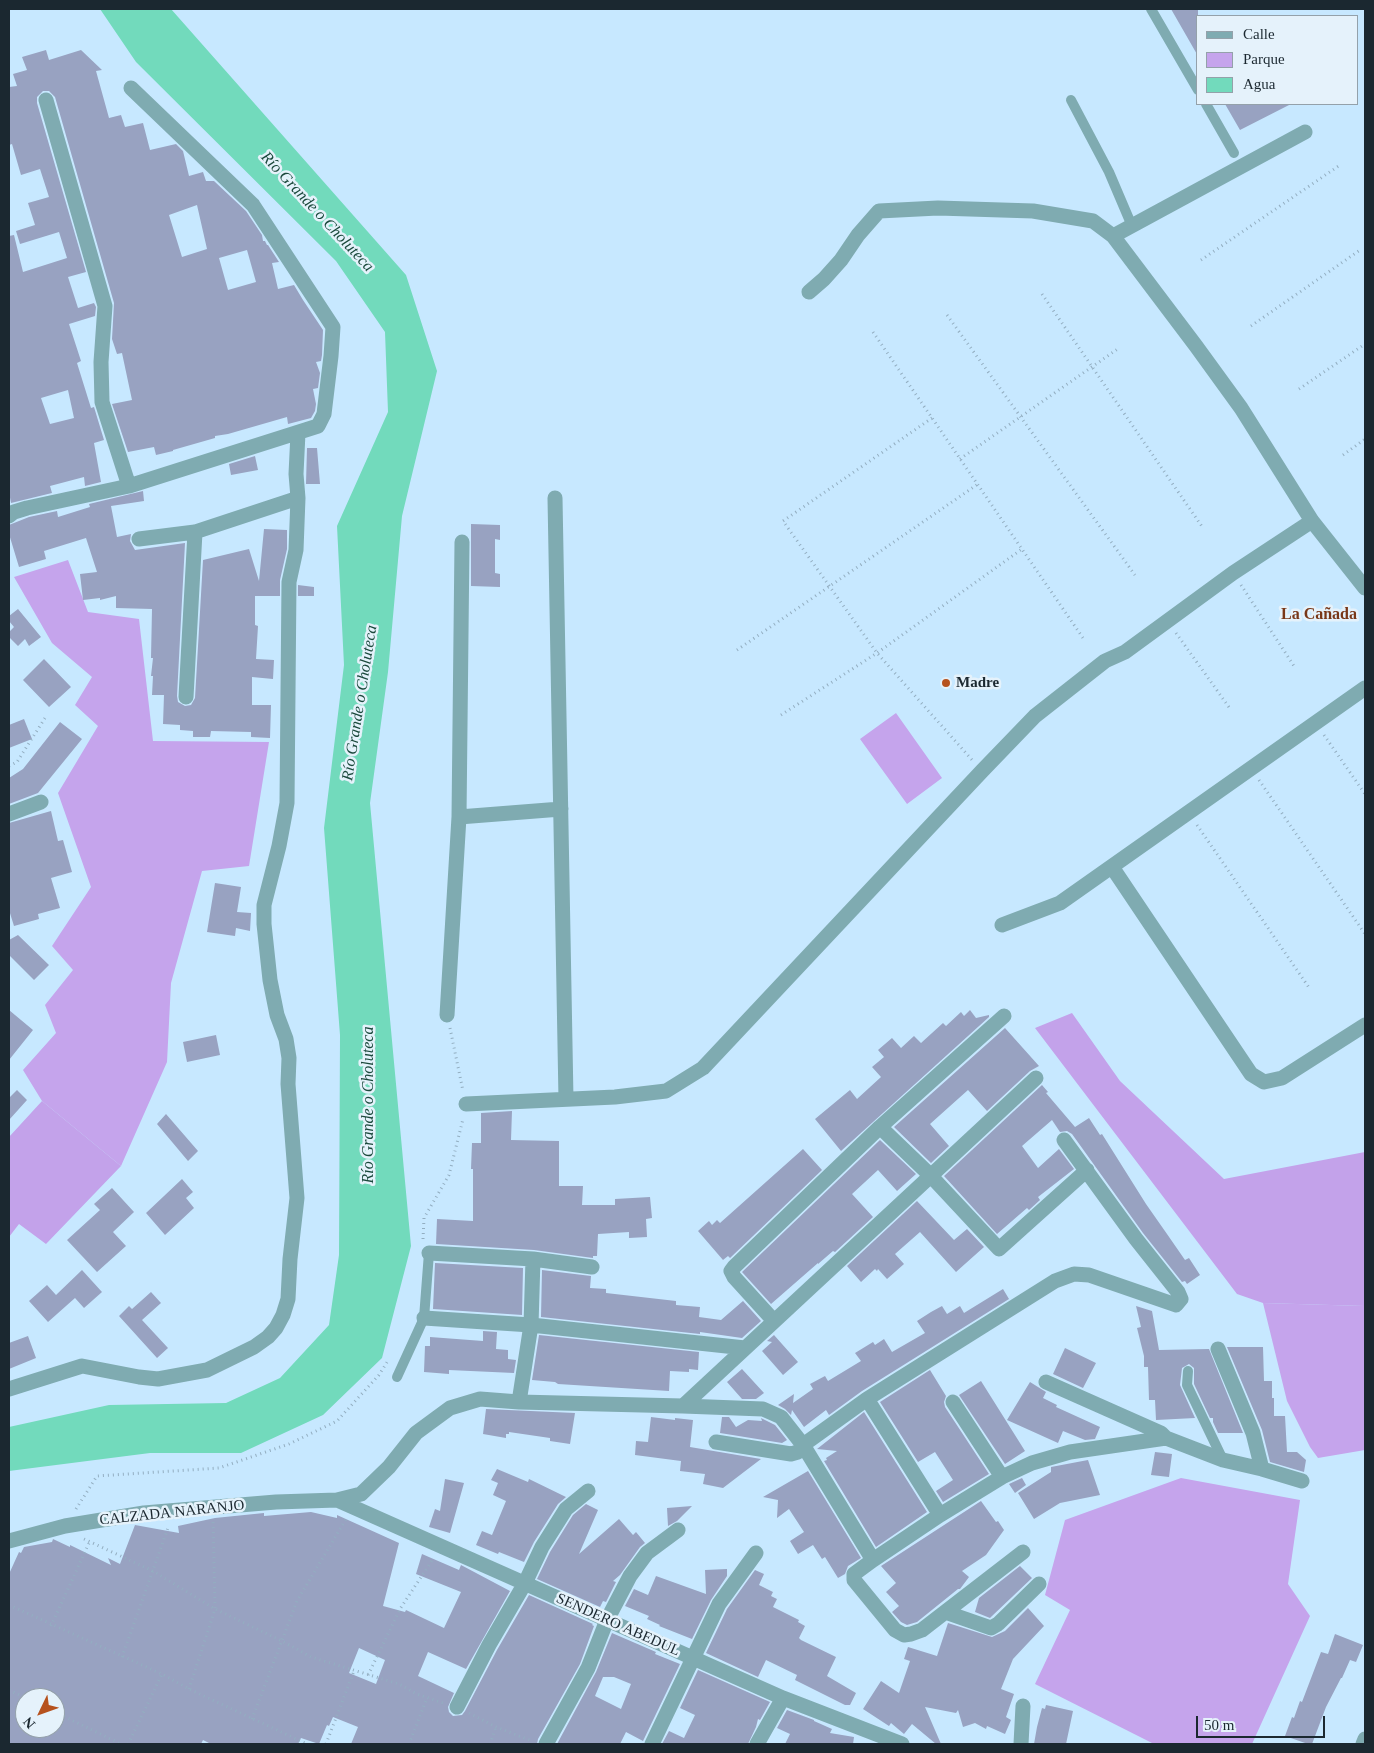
<!DOCTYPE html>
<html>
<head>
<meta charset="utf-8">
<style>
	body { margin:0 }
	#map { position:relative; width:1374px; height:1753px; overflow:hidden; background:#c7e8ff; font-family:Georgia,serif }
	canvas { display:block }
	.frame { position:absolute; inset:0; border:10px solid #1b2830; pointer-events:none }
	.legend { position:absolute; left:1196px; top:15px; width:162px; height:90px; box-sizing:border-box; background:#e5f2fb; border:1px solid #94a1aa; margin:0; padding:6px 9px; list-style:none; font-size:15px; color:#1b2830 }
	.legend li { display:flex; align-items:center; gap:10px; height:25px }
	.legend b { width:25px; border:1px solid #94a1aa }
	.north { position:absolute; left:15px; top:1688px; width:50px; height:50px; box-sizing:border-box; background:#e5f2fb; border:1px solid #94a1aa; border-radius:50%; rotate:228deg; font-size:14px; font-weight:700; line-height:20px; text-align:center; color:#1b2830 }
	.north::after { content:''; display:block; margin:auto; width:18px; height:22px; background:#b6521e; clip-path:polygon(50% 0,100% 100%,50% 72%,0 100%) }
	.scale { position:absolute; left:1196px; top:1716px; width:129px; height:22px; box-sizing:border-box; border:2px solid #1b2830; border-top:0; padding-left:6px; font-size:15px; line-height:18px; white-space:nowrap; color:#1b2830; -webkit-text-stroke:4px #e5f2fb; paint-order:stroke }
</style>
</head>
<body>
<div id="map">
<canvas width="1374" height="1753"></canvas>
<div class="frame"></div>
<ul class="legend">
<li><b style="height:6px;background:#7fabb1"></b>Calle</li>
<li><b style="height:14px;background:#c5a4ec"></b>Parque</li>
<li><b style="height:14px;background:#72dabc"></b>Agua</li>
</ul>
<div class="north">N</div>
<div class="scale">50 m</div>
</div>
<script>
const g = document.querySelector('canvas').getContext('2d');
g.lineJoin = 'round';
function paint(path, color) { g.fillStyle = color; g.fill(path, 'evenodd'); }
const poly = rows => new Path2D(rows.map(r => 'M' + r).join(''));
function stroke(path, color, width, dash) { g.strokeStyle = color; g.lineWidth = width; g.lineCap = dash ? 'butt' : 'round'; g.setLineDash(dash || []); g.stroke(path); }
function drawText(font, color, halo, rows, align = 'center') {
  g.font = font + ' Georgia,serif'; g.lineWidth = 5; g.setLineDash([]); g.textBaseline = 'middle'; g.strokeStyle = halo; g.fillStyle = color; for (const [text, x, y, turn = 0] of rows) {
    g.save(); g.translate(x, y); g.rotate((+turn || 0) * Math.PI / 180); g.textAlign = isNaN(turn) ? turn : align; if (halo) g.strokeText(text, 0, 0); g.fillText(text, 0, 0); g.restore();
  }
}
paint(poly([
	[68,560,88,612,139,619,153,741,269,742,249,866,202,871,171,983,167,1062,121,1166,42,1101,23,1070,56,1033,45,1005,73,970,52,946,91,887,58,793,98,726,75,705,92,677,52,643,14,577],
	[896,713,942,778,907,804,860,739],
	[1263,1303,1365,1306,1365,1450,1318,1458,1310,1447,1287,1401],
	[1181,1478,1300,1500,1288,1584,1310,1616,1252,1744,1154,1744,1035,1684,1070,1610,1045,1595,1065,1520]
]), '#c5a4ec');
paint(poly([
	[1072,1013,1120,1081,1224,1179,1365,1152,1365,1306,1263,1303,1237,1294,1035,1028],
	[42,1101,121,1166,46,1244,19,1224,9,1237,9,1137]
]), '#c3a2ea');
paint(poly([
	[100,9,171,9,406,275,437,371,402,516,388,672,370,803,411,1246,382,1358,323,1415,241,1453,150,1453,9,1471,9,1427,109,1405,226,1403,280,1378,329,1325,339,1255,340,1035,324,828,344,665,337,526,388,412,385,332,336,261,136,62]
]), '#72dabc');
paint(poly([
	[1171,9,1198,9,1198,56],
	[46,50,49,60,81,50,102,70,96,71,109,118,121,115,125,127,143,123,150,150,176,144,183,151,189,176,203,172,206,181,214,181,246,211,262,235,263,241,265,241,267,245,268,245,279,262,272,263,278,289,294,285,303,300,323,330,322,355,321,361,316,362,320,373,318,388,313,389,316,404,315,411,311,418,288,424,287,417,228,434,215,436,215,438,173,450,173,451,156,455,154,447,128,452,112,404,132,400,122,353,117,354,112,339,114,303,55,97,49,91,43,91,37,97,37,103,86,272,68,277,78,308,94,303,96,307,95,316,69,324,81,361,77,363,91,408,94,407,104,440,94,443,101,482,85,486,84,477,50,486,52,493,11,503,9,492,9,236,14,235,23,272,67,258,59,232,20,244,16,231,35,225,28,203,49,197,40,169,21,175,12,144,9,145,9,87,17,86,13,74,27,70,22,57],
	[197,205,207,249,182,257,169,215],
	[247,250,256,282,228,290,219,258],
	[68,390,74,418,50,424,41,398],
	[1225,104,1291,104,1240,130],
	[307,448,317,448,320,484,306,484],
	[255,456,258,470,231,475,229,464],
	[143,491,144,501,111,506,117,537,131,534,130,541,135,550,185,543,177,696,178,702,185,706,191,705,195,698,203,560,249,549,259,581,264,529,287,530,287,549,280,580,280,596,255,596,255,625,258,626,256,659,274,660,273,679,252,677,252,705,271,705,270,738,251,737,251,732,211,731,210,737,193,737,193,731,180,730,180,725,163,724,164,695,152,695,153,676,151,676,153,658,151,658,152,609,116,608,116,596,100,600,100,598,83,600,80,574,97,572,86,538,44,551,46,559,19,567,9,534,9,525,29,517,57,511,58,517,90,507,89,504],
	[471,524,500,525,500,540,495,539,495,573,500,574,500,587,471,586],
	[298,585,314,587,314,596,298,596],
	[18,609,41,637,29,646,25,639,18,646,9,637,9,632,14,627,9,621,9,616],
	[44,659,71,687,49,707,23,680],
	[24,719,32,739,9,748,9,725],
	[60,722,82,739,38,793,9,804,9,778,23,769],
	[51,811,58,841,63,840,72,872,51,878,60,908,38,914,39,919,14,926,9,910,9,823],
	[215,883,241,887,237,912,251,913,250,931,236,928,235,936,207,932],
	[18,935,49,965,34,980,9,955,9,940],
	[9,1010,33,1030,9,1060],
	[970,1010,976,1018,989,1015,989,1017,841,1151,815,1119,850,1090,857,1099,881,1077,872,1067,884,1057,878,1050,892,1038,901,1048,914,1036,921,1043,943,1023,946,1026,961,1012,964,1016],
	[1005,1028,1039,1066,1030,1071,987,1111,968,1090,930,1124,949,1146,931,1163,894,1127],
	[216,1035,220,1055,187,1062,183,1042],
	[1042,1085,1048,1092,1046,1093,1075,1127,1089,1118,1100,1135,1102,1134,1146,1204,1167,1234,1185,1260,1189,1258,1200,1275,1187,1284,1185,1281,1182,1282,1143,1233,1072,1134,1067,1131,1060,1132,1052,1120,1022,1146,1038,1168,1059,1149,1074,1169,1038,1197,1040,1200,1029,1210,1027,1208,997,1234,944,1176],
	[17,1090,27,1100,9,1120,9,1098],
	[512,1111,511,1140,559,1141,559,1186,583,1186,582,1205,615,1205,615,1199,650,1197,652,1218,646,1219,647,1237,629,1238,629,1232,598,1234,597,1256,593,1256,593,1258,534,1250,436,1244,437,1219,473,1221,473,1169,471,1169,472,1143,481,1143,481,1113],
	[166,1114,198,1151,188,1161,157,1124],
	[880,1140,916,1174,897,1191,878,1170,852,1194,873,1217,835,1252,833,1251,818,1264,818,1263,771,1304,742,1272],
	[803,1149,822,1170,730,1258,728,1256,723,1260,698,1231,709,1221,712,1225,717,1220,720,1223],
	[182,1179,193,1192,186,1198,194,1208,165,1235,146,1213],
	[112,1188,134,1212,113,1232,126,1246,97,1272,67,1240,100,1210,94,1204],
	[917,1201,954,1240,967,1229,984,1247,956,1272,920,1232,895,1254,904,1264,887,1279,878,1269,877,1271,875,1269,861,1282,847,1266],
	[435,1263,523,1268,522,1315,433,1309],
	[82,1270,102,1292,84,1308,75,1298,48,1322,29,1301,47,1285,56,1295],
	[542,1270,591,1276,590,1288,606,1289,606,1293,676,1301,676,1305,700,1307,699,1317,721,1320,743,1301,761,1321,742,1338,700,1332,700,1334,541,1317],
	[1003,1289,1009,1299,862,1391,829,1415,826,1410,804,1427,792,1410,791,1415,785,1409,778,1405,794,1394,793,1403,813,1389,810,1384,825,1376,828,1381,861,1361,855,1353,873,1342,875,1345,884,1339,892,1352,925,1333,917,1321,931,1312,942,1306,947,1314,960,1306,964,1313],
	[151,1292,161,1303,142,1320,168,1348,157,1358,119,1316,129,1306,132,1309],
	[1136,1306,1152,1311,1159,1350,1209,1349,1243,1433,1218,1433,1213,1422,1213,1418,1210,1418,1194,1384,1194,1368,1189,1364,1182,1368,1180,1385,1195,1418,1156,1420,1155,1400,1149,1400,1148,1367,1144,1367,1144,1356,1137,1328,1141,1327],
	[483,1331,497,1332,496,1349,508,1350,508,1359,516,1360,514,1373,449,1370,449,1374,424,1372,425,1346,430,1346,430,1337,483,1341],
	[539,1335,699,1352,698,1370,689,1369,689,1372,670,1371,669,1391,558,1384,555,1382,532,1380],
	[774,1335,798,1362,783,1375,762,1351,772,1342,767,1341],
	[28,1336,36,1358,9,1369,9,1343],
	[1227,1347,1263,1347,1264,1381,1272,1381,1272,1398,1274,1398,1274,1416,1285,1416,1287,1452,1297,1452,1306,1460,1304,1472,1270,1462,1262,1430],
	[1065,1348,1096,1363,1083,1388,1053,1374],
	[742,1369,764,1393,756,1399,742,1399,727,1382],
	[930,1370,946,1396,944,1402,945,1407,989,1474,943,1502,936,1491,953,1480,935,1452,918,1462,880,1402],
	[981,1381,1025,1451,1005,1464,959,1395],
	[1030,1382,1046,1392,1043,1398,1057,1405,1056,1407,1100,1427,1095,1439,1085,1440,1063,1431,1058,1443,1007,1420],
	[486,1409,575,1413,570,1444,550,1441,550,1438,509,1432,509,1434,506,1434,506,1438,483,1434],
	[864,1412,927,1512,876,1547,824,1461,827,1460,826,1458,837,1451,817,1449],
	[651,1417,675,1420,675,1418,693,1420,690,1447,761,1459,723,1488,703,1484,705,1474,680,1471,681,1461,635,1455,636,1441,648,1442],
	[722,1417,729,1417,736,1427,748,1420,762,1421,761,1418,775,1425,787,1440,782,1443,720,1433],
	[1155,1452,1172,1454,1169,1477,1151,1475],
	[1088,1460,1100,1495,1060,1503,1034,1519,1018,1493,1051,1472,1051,1467],
	[497,1469,528,1482,529,1479,566,1497,558,1504,534,1542,524,1562,499,1552,498,1554,476,1545,482,1531,492,1535,506,1501,493,1495,498,1483,491,1480],
	[808,1471,861,1558,848,1566,845,1574,838,1578,825,1557,822,1559,813,1545,798,1554,790,1541,804,1532,789,1509,777,1518,778,1500,763,1497],
	[1022,1478,1026,1485,1015,1493,1009,1484],
	[445,1479,464,1483,450,1533,429,1527,435,1509,440,1511],
	[981,1501,996,1522,998,1521,1004,1530,986,1555,962,1571,969,1577,960,1589,958,1589,917,1622,907,1625,901,1622,892,1612,899,1606,886,1592,896,1583,881,1566],
	[586,1504,598,1510,579,1554,619,1519,633,1535,636,1532,645,1543,640,1547,620,1575,613,1581,616,1582,606,1602,603,1601,600,1607,537,1579,550,1552,573,1515],
	[692,1506,677,1521,668,1526,667,1508],
	[311,1512,337,1518,337,1515,399,1543,383,1606,405,1612,406,1610,444,1628,461,1592,416,1574,422,1554,459,1570,461,1565,510,1591,466,1669,428,1652,418,1676,454,1693,448,1707,449,1712,453,1716,462,1715,465,1711,497,1650,529,1595,593,1624,592,1625,594,1626,580,1664,538,1739,537,1744,351,1744,358,1727,333,1717,329,1726,327,1725,319,1744,301,1738,298,1744,211,1744,203,1740,201,1744,9,1744,9,1574,19,1552,21,1553,24,1547,52,1542,53,1539,70,1547,70,1545,111,1565,108,1558,120,1564,135,1525,179,1533,178,1526,215,1518,264,1513,264,1516],
	[359,1648,385,1660,376,1684,349,1673],
	[25,1698,55,1698,55,1728,25,1728],
	[1020,1566,1032,1578,992,1616,990,1618,975,1612,979,1598],
	[727,1569,727,1576,711,1600,692,1639,659,1626,660,1625,647,1619,649,1616,625,1606,634,1589,648,1595,656,1576,706,1594,705,1570],
	[755,1570,764,1574,759,1585,773,1592,771,1596,777,1599,773,1607,799,1620,798,1622,805,1626,799,1638,801,1640,836,1657,827,1676,856,1693,850,1705,845,1705,795,1680,797,1675,766,1660,758,1677,706,1653,727,1609],
	[1028,1608,1044,1626,1013,1659,1001,1689,1014,1694,1006,1717,1011,1720,1005,1734,987,1726,986,1729,975,1723,963,1727,958,1710,956,1713,925,1707,941,1744,936,1744,912,1724,904,1734,891,1723,889,1726,863,1709,881,1681,899,1693,910,1661,904,1659,908,1647,937,1656,948,1623,992,1637,1005,1631],
	[612,1633,656,1652,655,1654,680,1664,643,1741,626,1732,620,1744,557,1744,596,1672],
	[603,1677,614,1677,631,1684,621,1709,595,1696],
	[1335,1634,1363,1645,1356,1662,1350,1660,1342,1678,1341,1678,1326,1707,1312,1744,1308,1744,1285,1736,1292,1717,1294,1718,1300,1701,1302,1702,1321,1652,1328,1654],
	[698,1670,770,1702,760,1720,758,1719,756,1727,748,1744,662,1744,669,1731,684,1738,695,1715,680,1708],
	[1046,1705,1073,1711,1066,1744,1034,1744,1037,1727,1042,1708,1045,1709],
	[787,1710,814,1720,814,1721,832,1729,830,1733,854,1737,853,1744,785,1744,790,1734,777,1728]
]), '#98a2c1');
stroke(poly([
	[1201,260,1340,165],
	[1042,294,1203,528],
	[947,315,1135,575],
	[1251,326,1360,250],
	[873,332,1083,638],
	[1299,389,1365,344],
	[932,418,783,521,877,653,973,761],
	[1343,455,1365,439],
	[960,459,1119,348],
	[1241,585,1294,666],
	[1176,633,1231,710],
	[737,650,978,484],
	[781,715,877,653,1022,549],
	[1324,735,1365,794],
	[9,766,17,762,45,718],
	[1259,780,1365,934],
	[1197,825,1310,989],
	[450,1028,463,1091],
	[423,1239,424,1218,449,1175,463,1119],
	[76,1509,97,1476,219,1468,289,1444,337,1421,379,1375,389,1359],
	[84,1539,153,1571,215,1609,282,1641,311,1657,399,1684,417,1694,443,1703],
	[9,1605,162,1674,189,1689,307,1744],
	[51,1626,89,1543],
	[122,1657,169,1525],
	[368,1675,400,1609,433,1559],
	[189,1689,215,1609,213,1521],
	[9,1690,26,1698],
	[55,1712,121,1744],
	[469,1713,496,1727,532,1741],
	[252,1719,297,1601,346,1519],
	[128,1744,162,1674],
	[326,1744,354,1671],
	[409,1744,427,1698],
	[490,1744,496,1727]
]), '#93aec1', 3, [1, 4]);
stroke(poly([
	[1151,9,1198,90],
	[1071,100,1109,172,1132,226],
	[1206,104,1234,153],
	[1188,1371,1187,1385,1223,1460],
	[397,1377,424,1318,429,1253]
]), '#7fabb1', 10);
stroke(poly([
	[46,100,105,306,101,362,102,402,129,486],
	[1113,236,1305,132],
	[809,292,824,279,841,260,858,235,879,211,938,208,1033,211,1093,221,1113,236,1196,346,1241,408,1312,521,1365,588],
	[555,498,566,1099],
	[9,516,14,512,27,508,129,486,318,426,324,414,331,356,333,327,253,205,131,88],
	[139,539,195,532,298,498],
	[186,697,195,532],
	[9,814,41,802],
	[459,817,561,809],
	[1112,867,1251,1074,1264,1082,1282,1078,1365,1025],
	[1002,925,1060,903,1365,688],
	[447,1015,459,817,462,542],
	[466,1104,615,1097,666,1091,703,1068,982,771,1035,716,1105,661,1125,652,1233,573,1312,521],
	[880,1127,930,1175,999,1249,1087,1170],
	[429,1253,533,1259,592,1267],
	[424,1318,531,1325,745,1348],
	[774,1321,734,1277,731,1271,734,1267,880,1127,1004,1016],
	[1218,1349,1253,1433,1262,1469],
	[1046,1382,1161,1433,1166,1438],
	[9,1389,82,1366,139,1377,158,1379,207,1370,254,1347,268,1337,276,1328,283,1315,288,1299,290,1259,297,1198,288,1084,289,1058,286,1039,277,1015,270,980,264,924,264,905,279,846,287,803,289,582,296,550,298,498,296,474,298,433],
	[867,1399,940,1515],
	[519,1402,531,1325,533,1259],
	[953,1402,1002,1477],
	[683,1406,763,1409,781,1417,803,1445,873,1560],
	[716,1442,791,1454,798,1452,803,1445,867,1399,1055,1281,1074,1274,1089,1275,1176,1305,1181,1299,1178,1292,1136,1239,1064,1140],
	[337,1500,783,1698,902,1744],
	[9,1541,65,1526,144,1513,276,1502,337,1500,361,1494,389,1467,416,1433,450,1408,480,1399,519,1402,683,1406,1036,1078],
	[1023,1552,931,1623,922,1630,911,1634,904,1635,895,1630,854,1580,854,1574,873,1560,940,1515,1002,1477,1032,1463,1070,1452,1166,1438,1223,1460,1262,1469,1302,1481],
	[945,1612,991,1628,998,1624,1039,1584],
	[457,1707,489,1645,525,1583,542,1547,566,1509,588,1491],
	[546,1744,588,1668,607,1620,630,1576,647,1553,678,1530],
	[652,1744,719,1604,756,1553],
	[757,1744,783,1698],
	[1021,1744,1023,1706],
	[1363,1744,1365,1739]
]), '#7fabb1', 15);
for (const [x, y, r, color] of [
	[946,683,5,"#b6521e"]
]) { const dot = new Path2D(); dot.arc(x, y, r, 0, 2 * Math.PI); g.fillStyle = color; g.fill(dot); stroke(dot, '#e5f2fb', 2); }
drawText('bold 15px', '#1b2830', '#e5f2fb', [
	["Madre",956,683]
], 'left');
drawText('15px', '#1b2830', '#e5f2fb', [
	["CALZADA NARANJO",172,1513,-6],
	["SENDERO ABEDUL",618,1625,24]
]);
drawText('italic 16px', '#1b493c', '#e5f2fb', [
	["Río Grande o Choluteca",317,212,47],
	["Río Grande o Choluteca",360,703,-81],
	["Río Grande o Choluteca",369,1105,-90]
]);
drawText('bold 16px', '#783718', '#e5f2fb', [
	["La Cañada",1319,615]
]);
</script>
</body>
</html>
